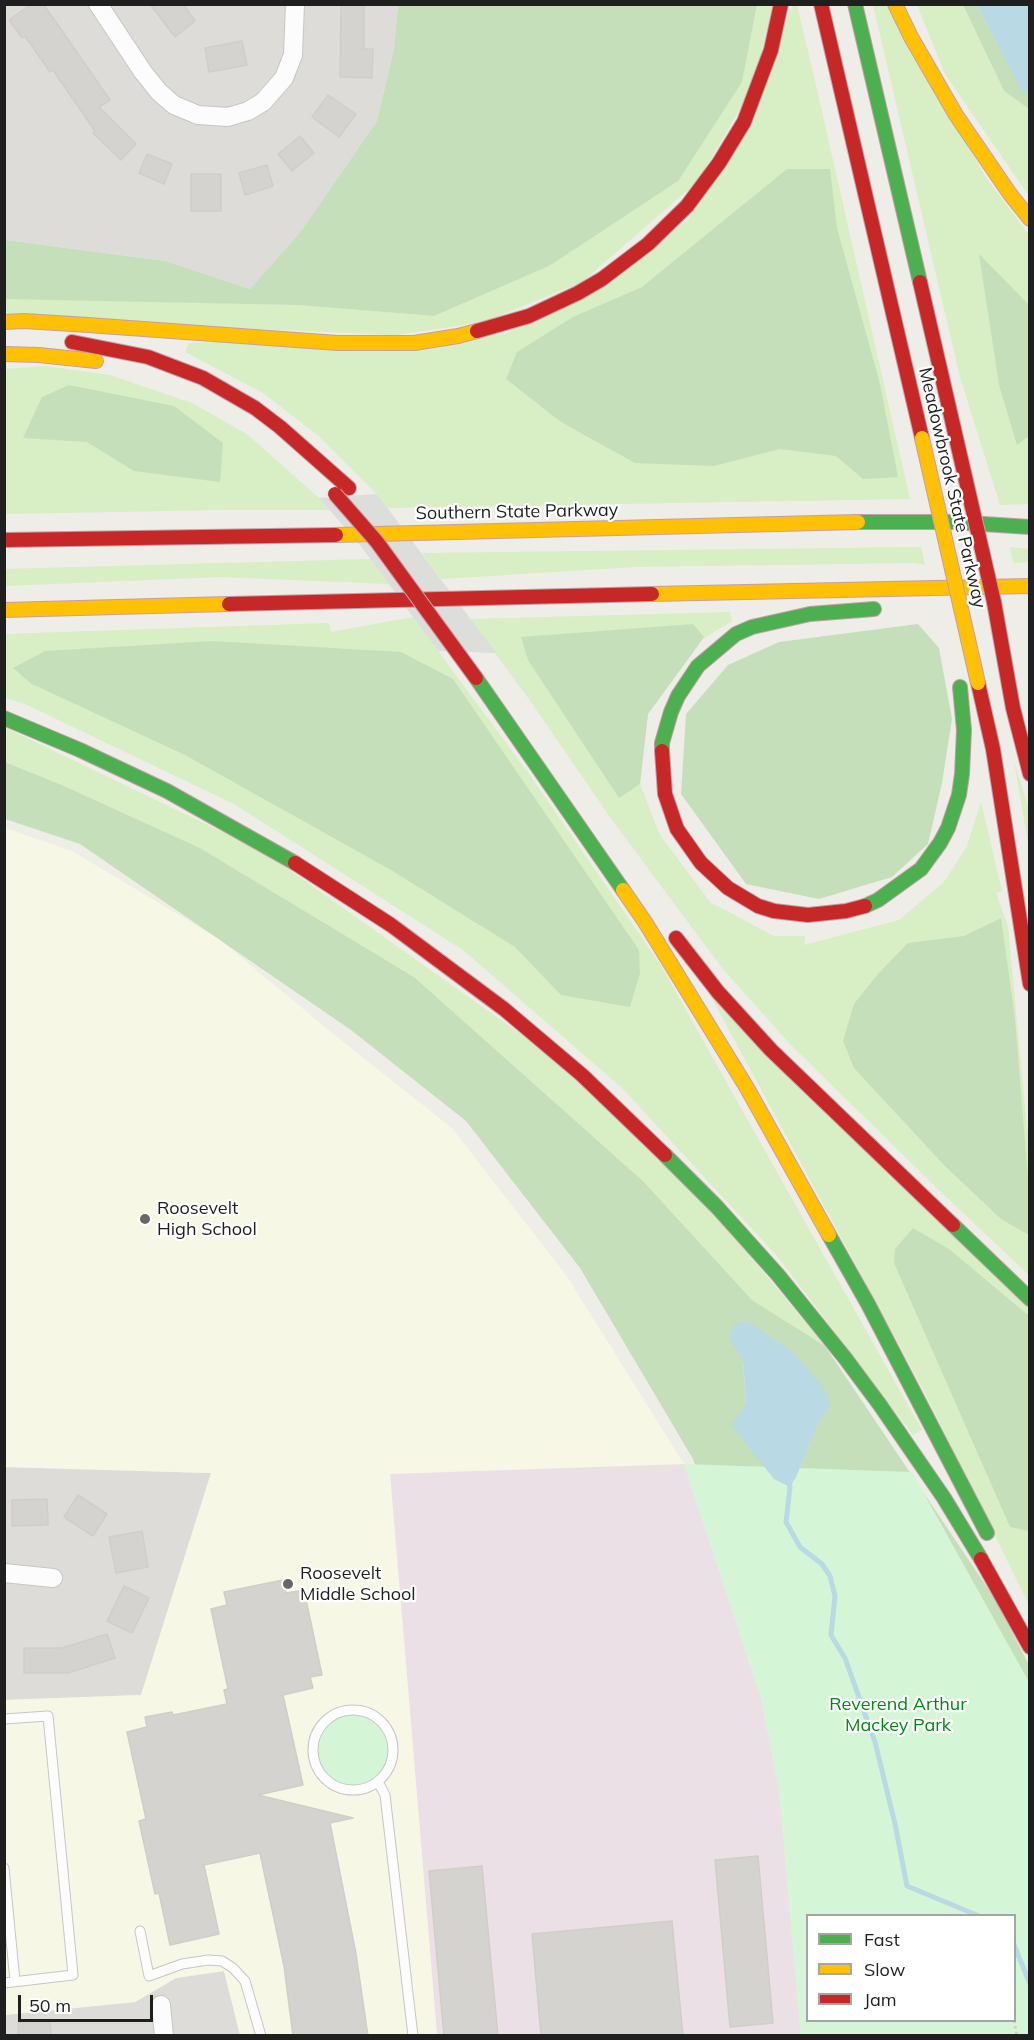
<!DOCTYPE html>
<html>
<head>
<meta charset="utf-8">
<style>
	body { margin:0 }
	#map { position:relative; width:1034px; height:2040px; overflow:hidden; background:#eeede8; font-family:Mulish,sans-serif }
	canvas { display:block }
	.frame { position:absolute; inset:0; border:6px solid #1f1f1f; pointer-events:none }
	.legend { position:absolute; left:806px; top:1914px; width:210px; height:108px; box-sizing:border-box; background:#fff; border:2px solid #a5a5a5; margin:0; padding:8px 10px; list-style:none; font-size:18px; color:#1f1f1f }
	.legend li { display:flex; align-items:center; gap:12px; height:30px }
	.legend b { width:30px; border:2px solid #a5a5a5 }
	.scale { position:absolute; left:18px; top:1995px; width:135px; height:27px; box-sizing:border-box; border:3px solid #1f1f1f; border-top:0; padding-left:8px; font-size:18px; line-height:21px; white-space:nowrap; color:#1f1f1f; -webkit-text-stroke:4px #fff; paint-order:stroke }
</style>
</head>
<body>
<div id="map">
<canvas width="1034" height="2040"></canvas>
<div class="frame"></div>
<ul class="legend">
<li><b style="height:8px;background:#4caf50"></b>Fast</li>
<li><b style="height:8px;background:#ffc107"></b>Slow</li>
<li><b style="height:8px;background:#c62828"></b>Jam</li>
</ul>
<div class="scale">50 m</div>
</div>
<script>
const g = document.querySelector('canvas').getContext('2d');
g.lineJoin = 'round';
function paint(path, color) { g.fillStyle = color; g.fill(path, 'evenodd'); }
const poly = rows => new Path2D(rows.map(r => 'M' + r).join(''));
function stroke(path, color, width, dash) { g.strokeStyle = color; g.lineWidth = width; g.lineCap = dash ? 'butt' : 'round'; g.setLineDash(dash || []); g.stroke(path); }
function drawText(font, color, halo, rows, align = 'center') {
  g.font = font + ' Mulish,sans-serif'; g.lineWidth = 4.5; g.setLineDash([]); g.textBaseline = 'middle'; g.strokeStyle = halo; g.fillStyle = color; for (const [text, x, y, turn = 0] of rows) {
    g.save(); g.translate(x, y); g.rotate((+turn || 0) * Math.PI / 180); g.textAlign = isNaN(turn) ? turn : align; if (halo) g.strokeText(text, 0, 0); g.fillText(text, 0, 0); g.restore();
  }
}
paint(poly([
	[5,5,398,5,394,48,377,121,301,231,250,289,166,261,5,240],
	[4,1467,211,1473,141,1695,5,1700],
	[224,1971,240,2035,5,2036,5,2015,135,2002,176,1978]
]), '#dddcd9');
paint(poly([
	[684,1464,761,1698,779,1789,801,2035,437,2035,390,1473]
]), '#ece0e7');
paint(poly([
	[5,828,72,851,219,939,337,1037,452,1128,566,1275,684,1464,390,1474,437,2035,240,2035,224,1971,176,1978,135,2002,5,2015,4,1700,141,1695,211,1473,5,1467]
]), '#f6f7e4');
paint(poly([
	[757,5,773,5,753,86,698,181,582,282,484,322,396,335,5,318,5,299,11,298,297,305,434,316,549,266,742,82],
	[793,5,797,5,815,81,910,499,387,508,377,494,320,437,263,393,185,352,189,343,505,334,688,220],
	[873,5,887,5,987,179,1029,235,1029,504,1000,505,960,377],
	[917,5,963,5,1004,91,1029,109,1029,196,945,74],
	[45,366,110,375,192,403,247,434,319,498,329,510,222,510,5,514,5,369],
	[921,547,925,565,914,563,634,567,441,579,422,553],
	[1010,547,1029,549,1029,562,1013,563],
	[370,559,389,584,221,577,5,586,4,569],
	[730,612,732,621,704,638,648,714,640,784,660,835,710,902,774,936,805,936,804,945,899,920,944,882,967,846,981,802,1002,891,996,893,1008,926,1029,1149,1029,1275,946,1197,790,1044,722,968,612,820,531,702,470,619],
	[413,617,529,774,660,964,922,1430,913,1435,778,1257,622,1088,463,950,234,804,25,704,5,698,4,634,329,623,331,632],
	[4,727,264,852,553,1057,713,1212,825,1346,752,1300,643,1181,414,977,200,848,62,785,5,762],
	[1014,761,1029,809,1029,849],
	[702,980,1029,1305,1029,1605,924,1391]
]), '#d8eec4');
paint(poly([
	[398,5,757,5,742,82,678,181,549,266,434,316,297,305,5,299,5,240,166,261,250,289,301,231,377,121,394,48],
	[963,5,977,5,1023,92,1029,94,1029,109,1004,91],
	[787,169,830,169,837,228,880,384,898,477,863,479,836,456,780,449,714,466,635,463,561,422,506,379,517,352,573,317,642,287],
	[979,254,1029,305,1029,436,1017,445,999,385],
	[69,385,174,406,223,443,220,482,134,471,87,442,23,438,42,397],
	[693,624,704,637,648,714,640,784,619,798,528,660,521,637],
	[918,624,939,648,952,719,942,783,928,844,892,877,819,899,746,884,681,794,686,714,728,665,779,642],
	[212,641,401,652,453,679,639,950,640,973,630,1007,561,995,515,947,391,870,185,755,32,684,13,668,45,651],
	[5,762,62,785,200,848,414,977,643,1181,752,1300,825,1346,995,1599,1029,1665,1029,1972,1014,1916,808,1916,774,1695,693,1459,580,1268,466,1121,351,1030,80,844,5,819],
	[743,1361,831,1405,818,1423,796,1477,746,1405],
	[1001,918,1015,1018,1029,1191,1029,1235,1001,1219,944,1165,854,1068,843,1041,854,1004,878,974,908,943,964,936],
	[913,1228,949,1249,1029,1316,1029,1531,1010,1527,894,1263,895,1249]
]), '#c6dfbb');
paint(poly([
	[684,1464,912,1472,1029,1682,1029,2035,801,2035,779,1789,761,1698],
	[808,1916,1014,1916,1014,2020,808,2020],
	'313 1750a40 40 0 1 1 80 0a40 40 0 1 1-80 0Z'
]), '#d4f6d6');
paint(poly([
	[977,5,1029,5,1029,94,1023,93],
	[747,1321,793,1352,823,1387,831,1405,818,1424,796,1477,790,1487,774,1479,731,1425,746,1404,743,1361,729,1339,734,1324]
]), '#b9d9e4');
paint(poly([
	[377,494,496,653,438,651,360,545,319,498]
]), '#dddddb');
stroke(poly([
	[788,1480,790,1487,786,1522,800,1547,822,1564,830,1576,835,1596,831,1635,845,1658,875,1742,895,1824,907,1886,979,1916],
	[1014,1945,1030,1984]
]), '#b9d9e4', 5);
const building = poly([
	[31,4,43,4,58,25,110,100,99,107,136,144,121,160,93,133,95,131,53,70,50,72,25,36,22,38,9,20,31,4],
	[150,4,183,4,195,21,175,37,150,4],
	[341,4,364,4,364,49,373,49,372,78,340,77,341,4],
	[242,41,247,65,209,72,205,48,242,41],
	[328,95,356,114,339,137,312,117,328,95],
	[300,136,314,153,292,171,278,154,300,136],
	[147,154,172,164,164,184,139,173,147,154],
	[267,165,273,186,245,195,239,173,267,165],
	[191,174,221,174,221,211,191,211,191,174],
	[78,1495,107,1514,93,1536,64,1517,78,1495],
	[47,1499,48,1525,12,1526,12,1500,47,1499],
	[142,1531,148,1567,116,1573,109,1537,142,1531],
	[283,1580,286,1593,304,1590,322,1675,310,1677,313,1688,283,1695,303,1785,258,1795,353,1818,330,1823,356,1954,368,2036,293,2036,284,1966,260,1853,204,1865,219,1934,170,1945,159,1893,155,1894,139,1821,146,1819,127,1732,147,1727,145,1717,172,1712,173,1715,227,1704,224,1690,228,1689,211,1609,227,1605,224,1592,283,1580],
	[124,1586,149,1598,132,1633,107,1621,124,1586],
	[107,1634,115,1658,68,1673,24,1673,24,1648,62,1648,107,1634],
	[758,1856,773,2023,730,2027,715,1860,758,1856],
	[482,1866,498,2036,444,2036,429,1871,482,1866],
	[672,1921,683,2036,541,2036,532,1934,672,1921],
	[50,2020,51,2036,18,2036,18,2022,50,2020]
]);
paint(building, '#d5d3cf');
stroke(building, '#d1cec9', 1.5);
const lane = poly([
	'313 1750a40 40 0 1 1 80 0a40 40 0 1 1-80 0Z',
	[4,1719,48,1716,73,1975,4,1983],
	[378,1782,385,1795,413,2036],
	[4,1868,15,1981],
	[140,1931,149,1976,182,1964,208,1960,222,1961,233,1968,245,1981,261,2036]
]);
const street = poly([
	[98,4,143,72,159,92,174,105,198,115,228,117,248,111,263,102,284,78,293,55,295,4],
	[4,1573,53,1578],
	[161,2005,164,2036]
]);
const fast = poly([
	[855,4,920,282],
	[858,522,952,522,1030,527],
	[476,678,623,890],
	[4,718,80,750,167,791,295,863],
	[662,751,662,743,671,712,678,696,698,666,736,634,752,627,810,614,874,609],
	[865,906,878,900,921,869,940,843,948,828,959,795,962,774,964,730,960,687],
	[665,1155,717,1207,778,1275,845,1358,880,1405,944,1498,981,1559],
	[953,1225,1030,1299],
	[829,1235,868,1304,987,1533]
]);
const slow = poly([
	[895,4,911,37,956,115,1010,194,1030,219],
	[4,322,24,321,88,325,338,343,414,343,458,336,477,331],
	[4,354,39,355,96,361],
	[336,535,858,522],
	[652,594,1030,586],
	[4,610,229,604],
	[623,890,645,922,747,1088,829,1235]
]);
const jam = poly([
	[821,4,922,438],
	[920,282,954,429],
	[477,331,529,316,578,293,602,279,648,244,687,206,719,163,744,122,771,50,781,4],
	[72,342,148,357,203,378,255,408,280,427,349,488],
	[4,540,336,535],
	[994,602,1013,708,1030,774],
	[229,604,652,594],
	[978,683,993,749,1030,984],
	[662,751,665,794,677,829,701,863,728,888,758,906,774,911,808,915,846,911,865,906],
	[295,863,391,925,504,1009,582,1075,665,1155],
	[676,938,718,992,771,1050,953,1225],
	[981,1559,1030,1647]
]);
stroke(lane, '#c6c6c4', 11);
stroke(street, '#c6c6c4', 20);
stroke(fast, '#c69da7', 16);
stroke(slow, '#c69da7', 16);
stroke(jam, '#c69da7', 16);
stroke(poly([
	[1014,2020,1017,2036]
]), '#dcceca', 3, [3, 3]);
stroke(lane, '#fcfcfc', 9);
stroke(street, '#fcfcfc', 18);
stroke(fast, '#4caf50', 14);
stroke(slow, '#ffc107', 14);
stroke(jam, '#c62828', 14);
const slowBridge = poly([
	[922,438,978,683]
]);
const jamBridge = poly([
	[954,429,994,602],
	[335,494,377,542,476,678]
]);
stroke(slowBridge, '#c69da7', 16, []);
stroke(jamBridge, '#c69da7', 16, []);
stroke(slowBridge, '#ffc107', 14);
stroke(jamBridge, '#c62828', 14);
for (const [x, y, r, color] of [
	[145,1219,6,"#676765"],
	[288,1584,6,"#676765"]
]) { const dot = new Path2D(); dot.arc(x, y, r, 0, 2 * Math.PI); g.fillStyle = color; g.fill(dot); stroke(dot, '#fff', 2); }
drawText('18px', '#1f1f1f', '#fff', [
	["Meadowbrook State Parkway",952,488,77],
	["Southern State Parkway",517,512,-1]
]);
drawText('18px', '#1f1f1f', '#fff', [
	["Roosevelt",157,1209],
	["High School",157,1230],
	["Roosevelt",300,1574],
	["Middle School",300,1595]
], 'left');
drawText('18px', '#028915', '#fff', [
	["Reverend Arthur",898,1705],
	["Mackey Park",898,1726]
]);
</script>
</body>
</html>
